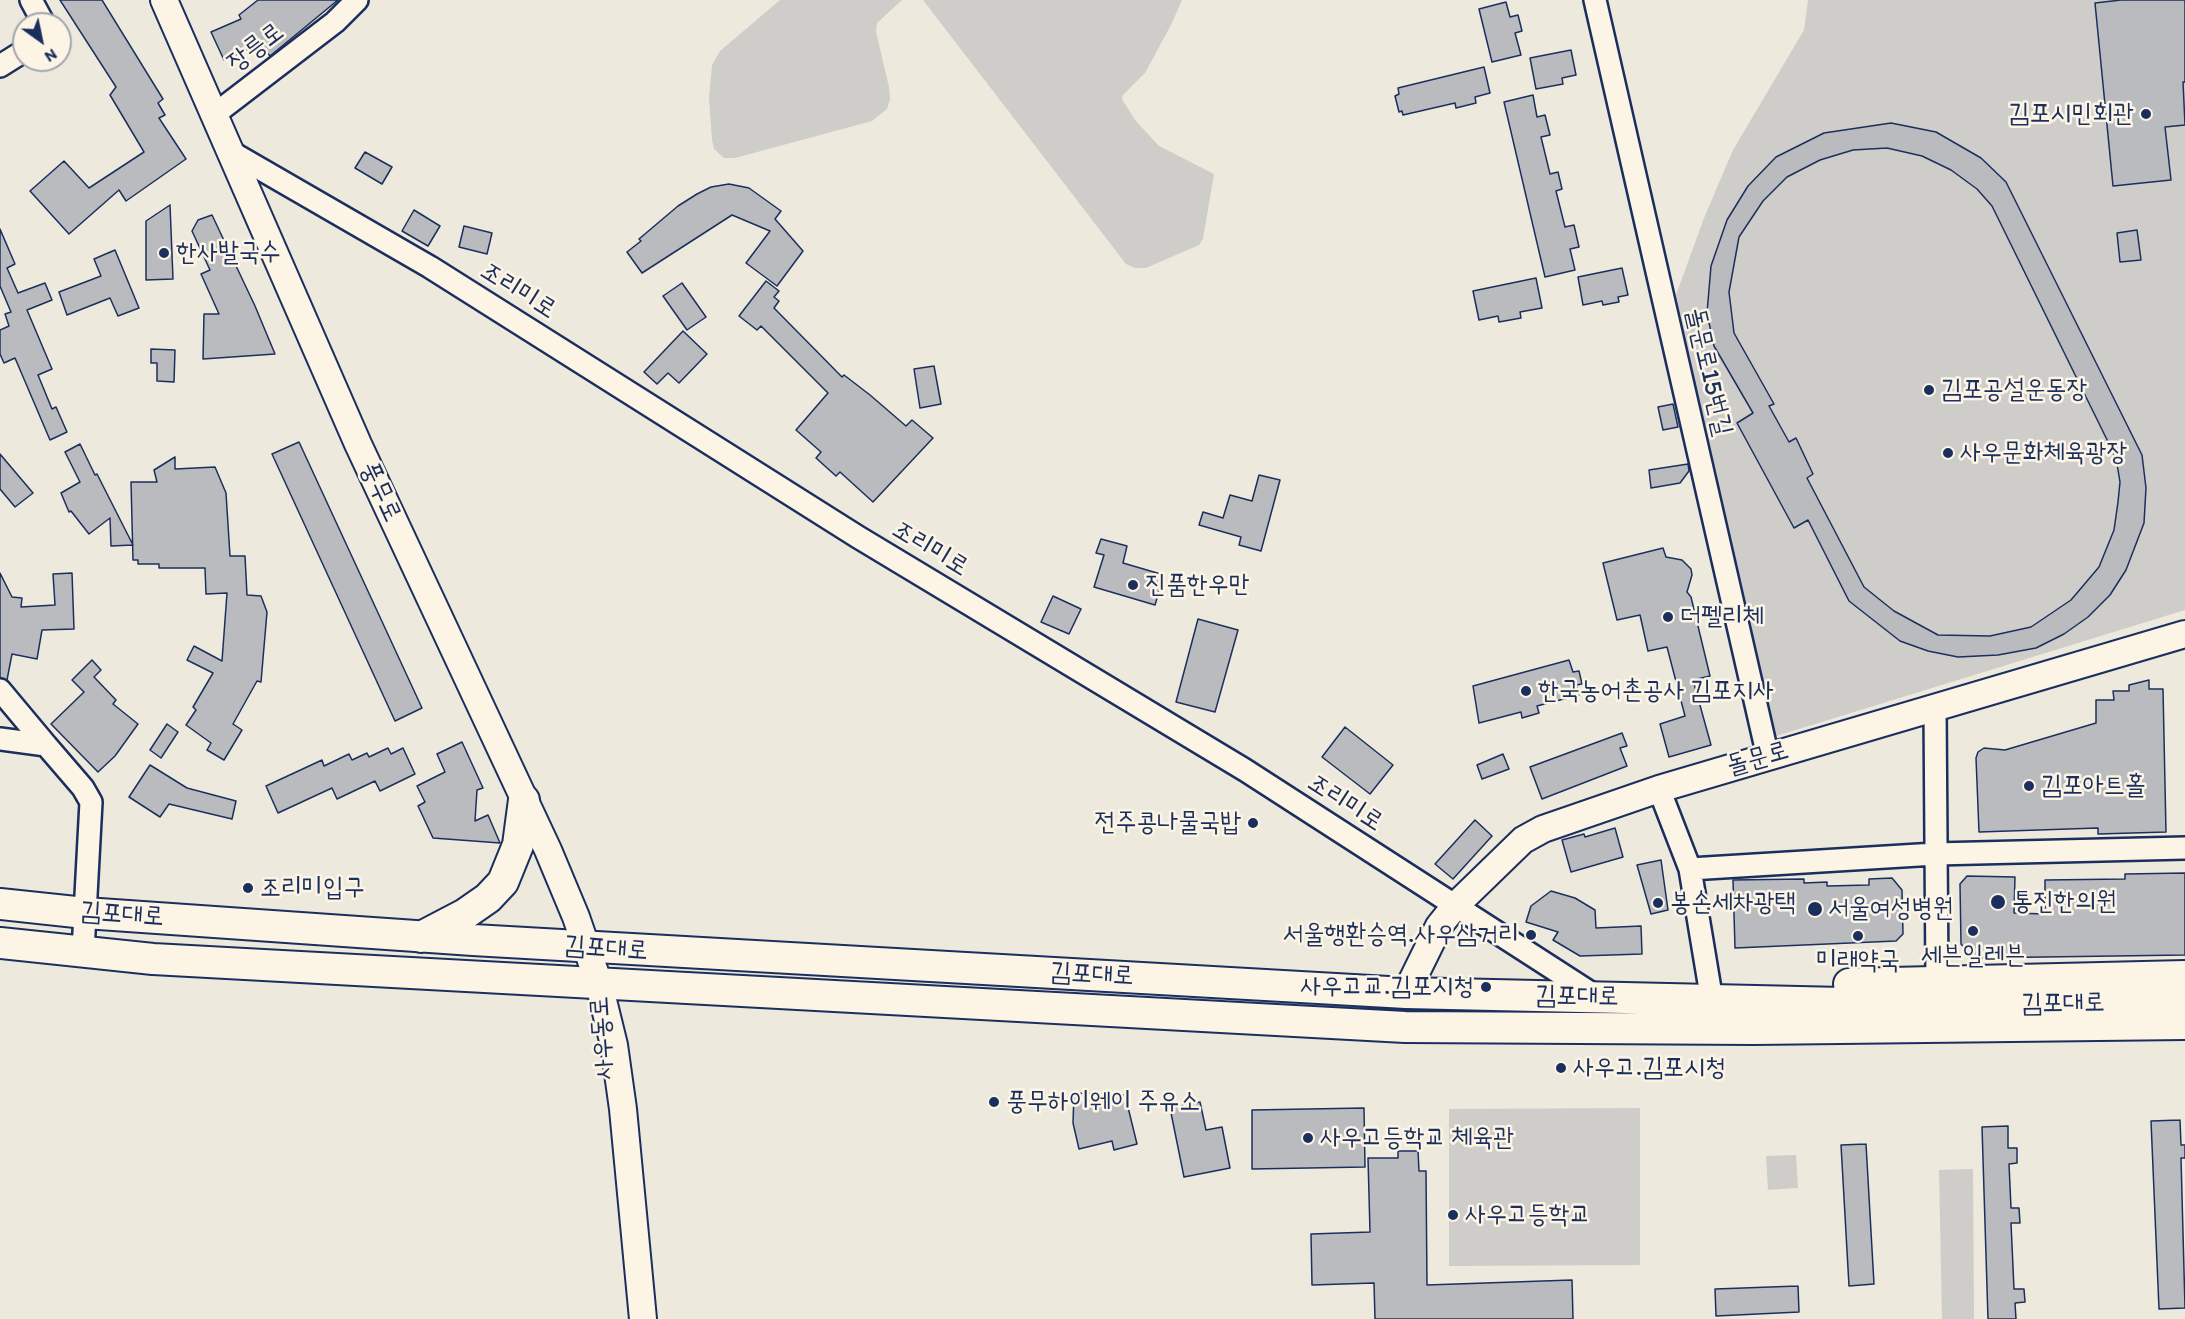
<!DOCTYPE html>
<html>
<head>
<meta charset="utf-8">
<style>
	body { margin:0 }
	#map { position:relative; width:2185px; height:1319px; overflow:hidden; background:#eee9dd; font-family:Itim,sans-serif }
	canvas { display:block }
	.north { position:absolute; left:12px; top:12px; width:60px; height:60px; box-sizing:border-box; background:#fcf5e5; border:2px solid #a2a6af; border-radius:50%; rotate:147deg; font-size:16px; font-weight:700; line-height:24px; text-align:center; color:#1b2f5e }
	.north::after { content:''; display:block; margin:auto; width:21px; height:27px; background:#1b2f5e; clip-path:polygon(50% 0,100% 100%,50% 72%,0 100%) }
</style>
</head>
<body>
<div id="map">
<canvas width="2185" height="1319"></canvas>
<div class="north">N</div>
</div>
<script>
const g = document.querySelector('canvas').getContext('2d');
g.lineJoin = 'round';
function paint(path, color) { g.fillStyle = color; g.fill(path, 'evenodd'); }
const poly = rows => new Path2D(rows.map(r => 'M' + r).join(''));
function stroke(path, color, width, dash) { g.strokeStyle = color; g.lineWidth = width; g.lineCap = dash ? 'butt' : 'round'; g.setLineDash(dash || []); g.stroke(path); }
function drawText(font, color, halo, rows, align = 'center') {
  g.font = font + ' Itim,"Poor Story",sans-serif'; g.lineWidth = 5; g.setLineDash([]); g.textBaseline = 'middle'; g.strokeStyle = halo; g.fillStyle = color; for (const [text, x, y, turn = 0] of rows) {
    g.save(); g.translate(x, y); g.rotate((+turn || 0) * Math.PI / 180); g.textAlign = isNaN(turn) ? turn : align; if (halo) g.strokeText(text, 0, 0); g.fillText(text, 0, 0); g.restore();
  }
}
paint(poly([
	[780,0,902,0,877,23,876,32,889,87,890,99,887,109,872,121,735,158,724,158,714,149,712,140,709,98,712,65,720,51],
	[923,0,1182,0,1172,23,1145,73,1123,95,1122,99,1135,120,1159,146,1214,174,1203,239,1199,245,1146,268,1135,268,1126,264],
	[1808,0,2185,0,2185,610,1773,737,1676,295,1704,218,1733,150,1804,30],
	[1640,1108,1640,1265,1449,1266,1449,1109],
	[1796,1155,1798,1188,1768,1190,1766,1156],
	[1973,1169,1974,1319,1942,1319,1939,1170]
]), '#cfcdca');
const building = poly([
	[60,0,102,0,163,99,158,103,165,115,159,118,186,159,126,201,119,190,69,234,30,191,64,161,89,188,144,152,110,95,116,87,60,0],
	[258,0,338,0,270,56,260,44,224,60,211,32,241,19,239,15,258,0],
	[2121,0,2185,0,2185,82,2183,82,2185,125,2165,127,2171,180,2113,186,2095,3,2121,0],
	[1506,2,1510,17,1518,15,1522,31,1515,33,1521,55,1492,62,1479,9,1506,2],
	[1571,50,1576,75,1562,78,1563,84,1536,89,1530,58,1571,50],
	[1484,67,1490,93,1475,97,1476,103,1456,108,1455,103,1403,115,1402,111,1399,112,1395,96,1399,94,1398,88,1484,67],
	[1533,95,1537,117,1545,115,1550,135,1541,137,1550,174,1558,172,1562,189,1556,191,1565,227,1574,225,1579,247,1570,249,1575,270,1545,277,1504,102,1533,95],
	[1891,123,1936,132,1981,158,2006,182,2142,455,2146,488,2144,523,2126,570,2110,595,2088,617,2064,634,2036,648,1998,655,1958,657,1928,651,1900,641,1849,601,1808,520,1794,528,1737,423,1753,413,1714,346,1707,313,1711,266,1727,220,1748,186,1776,157,1824,133,1891,123],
	[1887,148,1922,156,1951,170,1977,189,1992,206,2116,458,2120,482,2118,502,2114,530,2099,567,2071,600,2031,627,1990,636,1938,635,1894,611,1864,587,1807,478,1813,474,1796,438,1789,442,1769,406,1774,404,1734,333,1729,292,1739,237,1763,201,1787,177,1820,160,1853,150,1887,148],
	[365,152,392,167,382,184,355,168,365,152],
	[729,184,749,188,781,211,775,219,803,251,777,286,746,263,770,231,732,215,642,273,627,252,641,241,639,239,678,206,697,194,711,187,729,184],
	[170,205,173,279,146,280,146,221,170,205],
	[414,210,440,226,428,246,402,231,414,210],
	[212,215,255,306,275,354,203,359,204,314,219,314,201,274,210,270,192,231,198,220,212,215],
	[464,226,492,233,487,254,459,247,464,226],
	[0,229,15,264,7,268,18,293,45,283,52,300,27,310,52,369,38,375,52,409,56,407,67,432,50,440,15,358,4,363,0,354,0,330,9,326,5,314,11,312,0,286,0,229],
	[2137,230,2141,260,2120,262,2117,233,2137,230],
	[115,250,139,308,118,316,110,298,67,315,59,292,101,276,94,259,115,250],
	[1622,268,1628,295,1618,297,1619,302,1603,305,1602,301,1583,305,1578,277,1622,268],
	[1536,278,1542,308,1520,312,1521,318,1499,322,1498,316,1479,320,1473,291,1536,278],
	[766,281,779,291,774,297,779,301,774,308,842,377,844,375,870,395,906,426,912,420,933,438,873,502,840,472,836,476,816,458,821,452,796,430,828,393,761,326,757,330,739,316,766,281],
	[682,283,706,317,687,330,663,296,682,283],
	[683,331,707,354,679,383,668,373,657,384,644,372,683,331],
	[151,349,175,350,174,382,157,381,157,363,151,363,151,349],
	[934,366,941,404,920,408,914,369,934,366],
	[1673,404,1678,427,1663,430,1658,407,1673,404],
	[299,442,422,708,395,721,272,454,299,442],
	[80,444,95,475,97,474,133,545,111,546,110,518,89,534,71,511,69,512,61,493,80,482,65,452,80,444],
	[0,454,33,493,15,507,0,489,0,454],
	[175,457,175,469,215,467,226,493,230,556,245,556,247,595,261,596,267,612,261,682,257,681,233,724,242,730,224,760,207,750,211,743,186,725,196,710,193,707,213,673,187,660,194,646,222,661,227,593,206,594,205,568,159,568,159,564,138,564,138,560,133,560,131,482,157,482,154,470,175,457],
	[1688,464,1689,471,1680,483,1651,488,1649,470,1688,464],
	[1259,475,1280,480,1261,551,1239,545,1241,537,1199,525,1203,512,1223,518,1230,495,1252,501,1259,475],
	[1101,539,1127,546,1123,563,1164,575,1155,605,1094,587,1104,555,1096,553,1101,539],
	[1663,548,1666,557,1682,560,1691,569,1692,575,1687,592,1691,597,1710,676,1693,680,1711,745,1669,757,1660,724,1685,716,1667,647,1648,651,1640,615,1617,620,1603,563,1663,548],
	[0,573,12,597,22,598,21,607,55,605,53,574,72,573,74,629,42,630,37,659,12,654,7,680,0,678,0,573],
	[1053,596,1081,609,1069,634,1041,622,1053,596],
	[1198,619,1238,630,1215,712,1176,702,1198,619],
	[92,660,101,670,94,677,116,700,113,704,138,724,115,756,98,772,51,724,84,692,72,680,92,660],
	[1569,660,1573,672,1579,671,1582,684,1576,685,1579,695,1537,706,1539,713,1522,718,1521,712,1479,723,1473,686,1569,660],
	[2149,680,2149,689,2163,689,2166,832,2098,834,2098,828,1979,832,1976,758,1978,752,1984,748,2005,750,2096,723,2096,700,2114,700,2113,691,2129,691,2129,685,2149,680],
	[167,724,178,732,161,758,150,750,167,724],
	[1345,727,1393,765,1370,794,1322,757,1345,727],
	[1622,733,1627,746,1620,748,1627,766,1542,799,1530,767,1622,733],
	[462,742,483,788,477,790,475,821,488,815,500,843,433,838,418,806,425,802,417,786,445,772,437,754,462,742],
	[388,748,391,754,403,748,415,774,380,791,375,781,337,799,332,788,278,813,266,786,322,760,324,766,349,754,352,760,367,753,369,757,388,748],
	[1503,754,1509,769,1482,779,1477,765,1503,754],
	[150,765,187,788,236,801,232,819,169,804,160,817,129,797,150,765],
	[1475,820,1492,836,1453,879,1435,864,1475,820],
	[1615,828,1623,857,1571,872,1562,840,1584,834,1585,837,1615,828],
	[1661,860,1668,910,1651,914,1637,865,1661,860],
	[2185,873,2185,955,1973,958,1961,944,1960,884,1967,876,2015,877,2014,913,2045,914,2045,880,2125,879,2125,874,2185,873],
	[1892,878,1902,890,1903,934,1896,941,1735,948,1733,880,1804,879,1804,883,1827,882,1827,886,1869,885,1869,879,1892,878],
	[1551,891,1575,898,1595,910,1596,928,1641,926,1642,954,1580,956,1553,940,1558,932,1526,922,1531,906,1551,891],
	[1074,1093,1125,1095,1137,1144,1114,1150,1112,1141,1079,1149,1073,1123,1074,1093],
	[1200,1102,1206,1130,1222,1127,1230,1168,1184,1177,1170,1108,1200,1102],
	[1364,1108,1365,1167,1252,1169,1252,1110,1364,1108],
	[2180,1120,2181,1145,2185,1145,2185,1158,2181,1158,2185,1308,2159,1309,2151,1121,2180,1120],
	[2008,1126,2008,1148,2017,1148,2017,1163,2009,1164,2011,1208,2019,1208,2020,1223,2011,1223,2014,1289,2024,1289,2025,1302,2015,1303,2016,1319,1988,1319,1982,1127,2008,1126],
	[1866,1144,1874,1284,1849,1286,1841,1145,1866,1144],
	[1398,1151,1418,1151,1419,1171,1426,1171,1427,1285,1572,1280,1573,1319,1375,1319,1374,1283,1312,1285,1311,1234,1370,1232,1368,1158,1398,1158,1398,1151],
	[1798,1286,1799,1312,1716,1316,1715,1289,1798,1286]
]);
paint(building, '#babbbe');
stroke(building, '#1b2f5e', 1.5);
const minor = poly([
	[31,0,44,24],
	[1595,0,1768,757],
	[0,66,24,51],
	[215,114,335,22,357,0],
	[231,152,430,267,858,537,1245,770,1597,997],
	[0,690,46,745],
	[1935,707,1937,981],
	[0,739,46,745,83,788,91,802,83,951],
	[1659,789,1690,869,1710,989],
	[1690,869,1935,854,2185,848]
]);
const tertiary = poly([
	[164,0,358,444,548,850,576,917,599,984,614,1045,623,1109,643,1319],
	[1406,993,1439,926,1455,906,1523,840,1543,829,1659,789,2185,634]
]);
const secondary = poly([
	[0,904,85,913,473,940,1406,993,1974,1006,2185,1002],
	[421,937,465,914,488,898,503,882,518,845,524,800],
	[0,943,153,959,1405,1027,1754,1029,2185,1024],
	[1849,984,2185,976]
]);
stroke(minor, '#1b2f5e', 26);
stroke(tertiary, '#1b2f5e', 30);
stroke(secondary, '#1b2f5e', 34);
stroke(minor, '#fcf5e5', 21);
stroke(tertiary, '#fcf5e5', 26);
stroke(secondary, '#fcf5e5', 30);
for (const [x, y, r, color] of [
	[2146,114,6,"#1b2f5e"],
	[164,253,6,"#1b2f5e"],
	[1929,390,6,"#1b2f5e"],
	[1948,453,6,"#1b2f5e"],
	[1133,585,6,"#1b2f5e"],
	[1668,617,6,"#1b2f5e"],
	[1526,691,6,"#1b2f5e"],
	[2029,786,6,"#1b2f5e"],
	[1253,823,6,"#1b2f5e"],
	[248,888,6,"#1b2f5e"],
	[1998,902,8,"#1b2f5e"],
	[1658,903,6,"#1b2f5e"],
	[1815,909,8,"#1b2f5e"],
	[1973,931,6,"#1b2f5e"],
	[1531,935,6,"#1b2f5e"],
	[1858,936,6,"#1b2f5e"],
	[1486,987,6,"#1b2f5e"],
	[1561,1068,6,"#1b2f5e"],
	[994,1102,6,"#1b2f5e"],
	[1308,1138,6,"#1b2f5e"],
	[1453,1215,6,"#1b2f5e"]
]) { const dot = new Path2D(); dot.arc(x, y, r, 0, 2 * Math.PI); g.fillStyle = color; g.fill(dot); stroke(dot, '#fcf5e5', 2); }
drawText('26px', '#1b2f5e', '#fcf5e5', [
	["장릉로",256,48,-37],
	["조리미로",518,291,32],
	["돌문로15번길",1708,372,77],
	["풍무로",380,492,65],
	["조리미로",930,549,31],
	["돌문로",1758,759,-16],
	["조리미로",1345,803,33],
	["김포대로",122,915,4],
	["김포대로",606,949,4],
	["김포대로",1092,975,3],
	["김포대로",1577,997,1],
	["김포대로",2063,1004,-1],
	["사우동로",603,1038,-94]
]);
drawText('26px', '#1b2f5e', '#fcf5e5', [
	["김포시민회관",2134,114,"right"],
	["한사발국수",176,253],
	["김포공설운동장",1941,390],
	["사우문화체육광장",1960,453],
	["진품한우만",1145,585],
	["더펠리체",1680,617],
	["한국농어촌공사 김포지사",1538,691],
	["김포아트홀",2041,786],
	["전주콩나물국밥",1241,823,"right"],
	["조리미입구",260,888],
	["통진한의원",2012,902],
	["봉손세차광택",1670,903],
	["서울여성병원",1828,909],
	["서울행환승역.사우삼거리",1519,935,"right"],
	["세븐일레븐",1973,956,"center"],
	["미래약국",1858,961,"center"],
	["사우고교.김포시청",1474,987,"right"],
	["사우고.김포시청",1573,1068],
	["풍무하이웨이 주유소",1006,1102],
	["사우고등학교 체육관",1320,1138],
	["사우고등학교",1465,1215]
], 'left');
</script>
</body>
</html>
